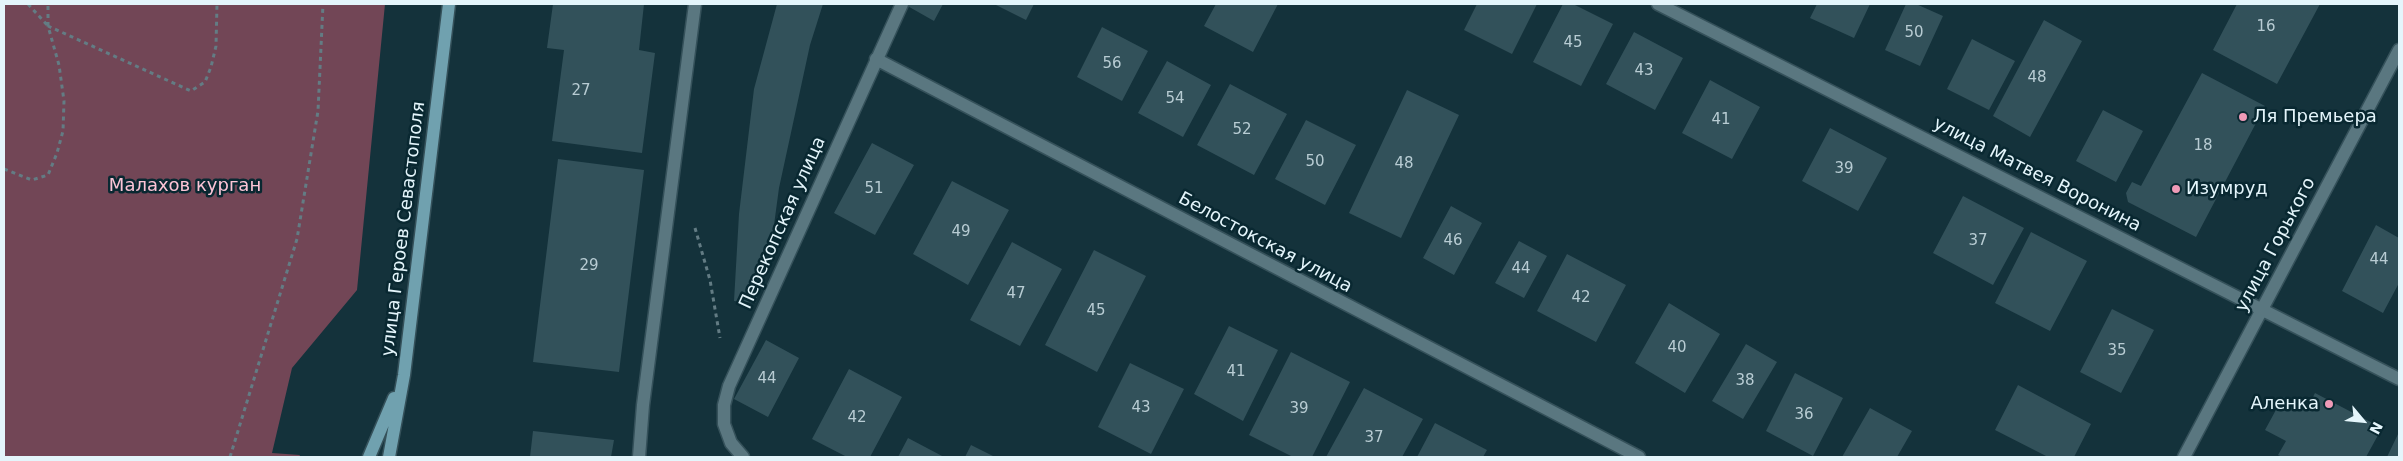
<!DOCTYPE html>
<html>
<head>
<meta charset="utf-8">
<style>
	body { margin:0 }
	#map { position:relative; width:2403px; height:461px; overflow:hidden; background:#14323b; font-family:"DejaVu Sans",sans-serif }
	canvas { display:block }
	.frame { position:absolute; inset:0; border:5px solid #e4f5fb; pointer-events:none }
	.north { position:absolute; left:2338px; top:396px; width:50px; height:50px; -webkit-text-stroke:4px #092831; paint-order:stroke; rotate:118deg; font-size:14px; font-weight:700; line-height:20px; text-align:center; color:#e4f5fb }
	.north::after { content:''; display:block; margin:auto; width:18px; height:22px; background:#e4f5fb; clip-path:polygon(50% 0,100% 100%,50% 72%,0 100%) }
</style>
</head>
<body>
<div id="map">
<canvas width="2403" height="461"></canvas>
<div class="frame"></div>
<div class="north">N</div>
</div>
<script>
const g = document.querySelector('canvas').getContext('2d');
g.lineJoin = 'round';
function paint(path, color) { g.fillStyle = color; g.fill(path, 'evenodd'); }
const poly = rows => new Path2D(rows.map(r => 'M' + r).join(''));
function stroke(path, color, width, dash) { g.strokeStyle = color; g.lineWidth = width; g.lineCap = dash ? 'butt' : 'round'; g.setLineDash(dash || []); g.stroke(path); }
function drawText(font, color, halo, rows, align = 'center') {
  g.font = font + ' "DejaVu Sans",sans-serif'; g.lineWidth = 5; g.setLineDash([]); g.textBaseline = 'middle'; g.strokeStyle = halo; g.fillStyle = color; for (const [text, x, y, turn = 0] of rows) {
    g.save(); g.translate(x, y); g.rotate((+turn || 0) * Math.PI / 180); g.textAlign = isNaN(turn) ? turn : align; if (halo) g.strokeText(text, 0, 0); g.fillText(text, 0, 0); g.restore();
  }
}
paint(poly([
	[4,4,385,4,357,290,292,368,272,453,300,455,299,457,4,457]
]), '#724656');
paint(poly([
	[553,4,644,4,639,50,655,53,642,153,552,141,564,50,547,48],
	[777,4,823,4,810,45,779,188,769,262,762,261,756,303,734,301,739,214,754,89],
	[904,4,943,4,934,21],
	[994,4,1034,4,1026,20],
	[1216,4,1278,4,1253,52,1204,26],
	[1477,4,1537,4,1512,54,1464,30],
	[1563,4,1573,4,1613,24,1581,86,1533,62],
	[1817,4,1870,4,1854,38,1810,18],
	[1906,4,1916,4,1943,16,1920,66,1885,50],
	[2237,4,2320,4,2277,84,2213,50],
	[2044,20,2082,41,2030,137,1993,116],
	[1102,27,1148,51,1122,101,1077,77],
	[1634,32,1683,58,1655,110,1606,84],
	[1972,39,2015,61,1989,110,1947,89],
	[1167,61,1211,85,1183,137,1138,113],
	[2202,73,2265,106,2196,237,2128,202,2126,193,2132,182,2141,186],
	[1710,80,1760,107,1732,159,1682,133],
	[1230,84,1287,114,1254,175,1197,145],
	[1407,90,1459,115,1401,238,1349,213],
	[2103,110,2143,131,2116,182,2076,161],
	[1306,120,1356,145,1325,205,1275,179],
	[1830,128,1887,158,1858,211,1802,181],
	[872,143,914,165,875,235,834,213],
	[558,159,644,170,619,372,533,362],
	[952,181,1009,210,968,285,913,254],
	[1963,196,2024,228,1993,285,1933,253],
	[1451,206,1482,223,1454,275,1423,258],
	[2376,225,2399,238,2399,283,2383,313,2342,291],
	[2031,232,2087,261,2050,331,1995,303],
	[1519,241,1547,256,1524,298,1495,283],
	[1012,242,1062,269,1020,346,970,320],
	[1094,250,1146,276,1097,372,1045,345],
	[1567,254,1626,285,1596,342,1537,311],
	[1669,303,1720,334,1685,393,1635,363],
	[2112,309,2154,330,2121,393,2080,372],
	[1229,326,1278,350,1243,421,1194,394],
	[766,340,799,358,768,417,734,399],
	[1746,344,1777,362,1743,419,1712,401],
	[1291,352,1350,382,1312,457,1293,457,1249,435],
	[1130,363,1184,389,1151,454,1098,427],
	[849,369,902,397,870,457,847,457,812,439],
	[1795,373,1843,398,1813,456,1766,431],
	[2018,385,2091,424,2074,457,2048,457,1995,430],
	[1364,388,1423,419,1402,457,1326,457],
	[2315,393,2382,428,2366,457,2282,457,2278,455,2286,441,2265,430,2283,397,2307,409],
	[1870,408,1912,431,1897,457,1842,457],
	[1435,423,1487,450,1483,457,1417,457],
	[533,431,614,440,611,457,530,457],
	[2399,432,2399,457,2387,457],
	[908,438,944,457,898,457],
	[971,445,995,457,965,457]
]), '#32515a');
const lane = poly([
	[639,457,643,405,695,4]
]);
const street = poly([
	[1658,4,2399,379],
	[876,59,1639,457],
	[743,457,731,443,724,424,724,405,729,386,902,4],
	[2184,457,2399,50]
]);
const secondary = poly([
	[369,457,394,398],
	[389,457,404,375,449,4]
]);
stroke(lane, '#35515a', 15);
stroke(street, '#35515a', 15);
stroke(secondary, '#35515a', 15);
stroke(poly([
	[28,4,48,26],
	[48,26,48,4],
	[4,169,32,180,48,175,57,153,63,131,64,101,59,65,48,26,191,91,205,82,211,67,216,46,217,4],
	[695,228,710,280,720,338],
	[230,457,297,239,318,111,323,4]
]), '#637c84', 3, [4, 4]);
stroke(lane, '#5a7780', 12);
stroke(street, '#5a7780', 12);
stroke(secondary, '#70a1af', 12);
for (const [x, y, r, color] of [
	[2243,117,5,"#ef9ab7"],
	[2176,189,5,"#ef9ab7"],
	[2329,404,5,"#ef9ab7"]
]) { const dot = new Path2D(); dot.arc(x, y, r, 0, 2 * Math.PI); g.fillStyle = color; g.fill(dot); stroke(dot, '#092831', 2); }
drawText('15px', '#b8ccd3', null, [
	["16",2266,27],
	["50",1914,33],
	["45",1573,43],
	["56",1112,64],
	["43",1644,71],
	["48",2037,78],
	["27",581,91],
	["54",1175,99],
	["41",1721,120],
	["52",1242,130],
	["18",2203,146],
	["50",1315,162],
	["48",1404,164],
	["39",1844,169],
	["51",874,189],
	["49",961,232],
	["46",1453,241],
	["37",1978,241],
	["44",2379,260],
	["29",589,266],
	["44",1521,269],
	["47",1016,294],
	["42",1581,298],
	["45",1096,311],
	["40",1677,348],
	["35",2117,351],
	["41",1236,372],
	["44",767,379],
	["38",1745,381],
	["43",1141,408],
	["39",1299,409],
	["36",1804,415],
	["42",857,418],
	["37",1374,438]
]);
drawText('18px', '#e4f5fb', '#092831', [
	["Ля Премьера",2253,117],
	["Изумруд",2186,189],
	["Аленка",2319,404,"right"]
], 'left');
drawText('18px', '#e4f5fb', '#092831', [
	["улица Матвея Воронина",2037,175,27],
	["Перекопская улица",783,223,-66],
	["улица Героев Севастополя",404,229,-83],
	["Белостокская улица",1265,243,28],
	["улица Горького",2276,245,-62]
]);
drawText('18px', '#fcc4d6', '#092831', [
	["Малахов курган",185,186]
]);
</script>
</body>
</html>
